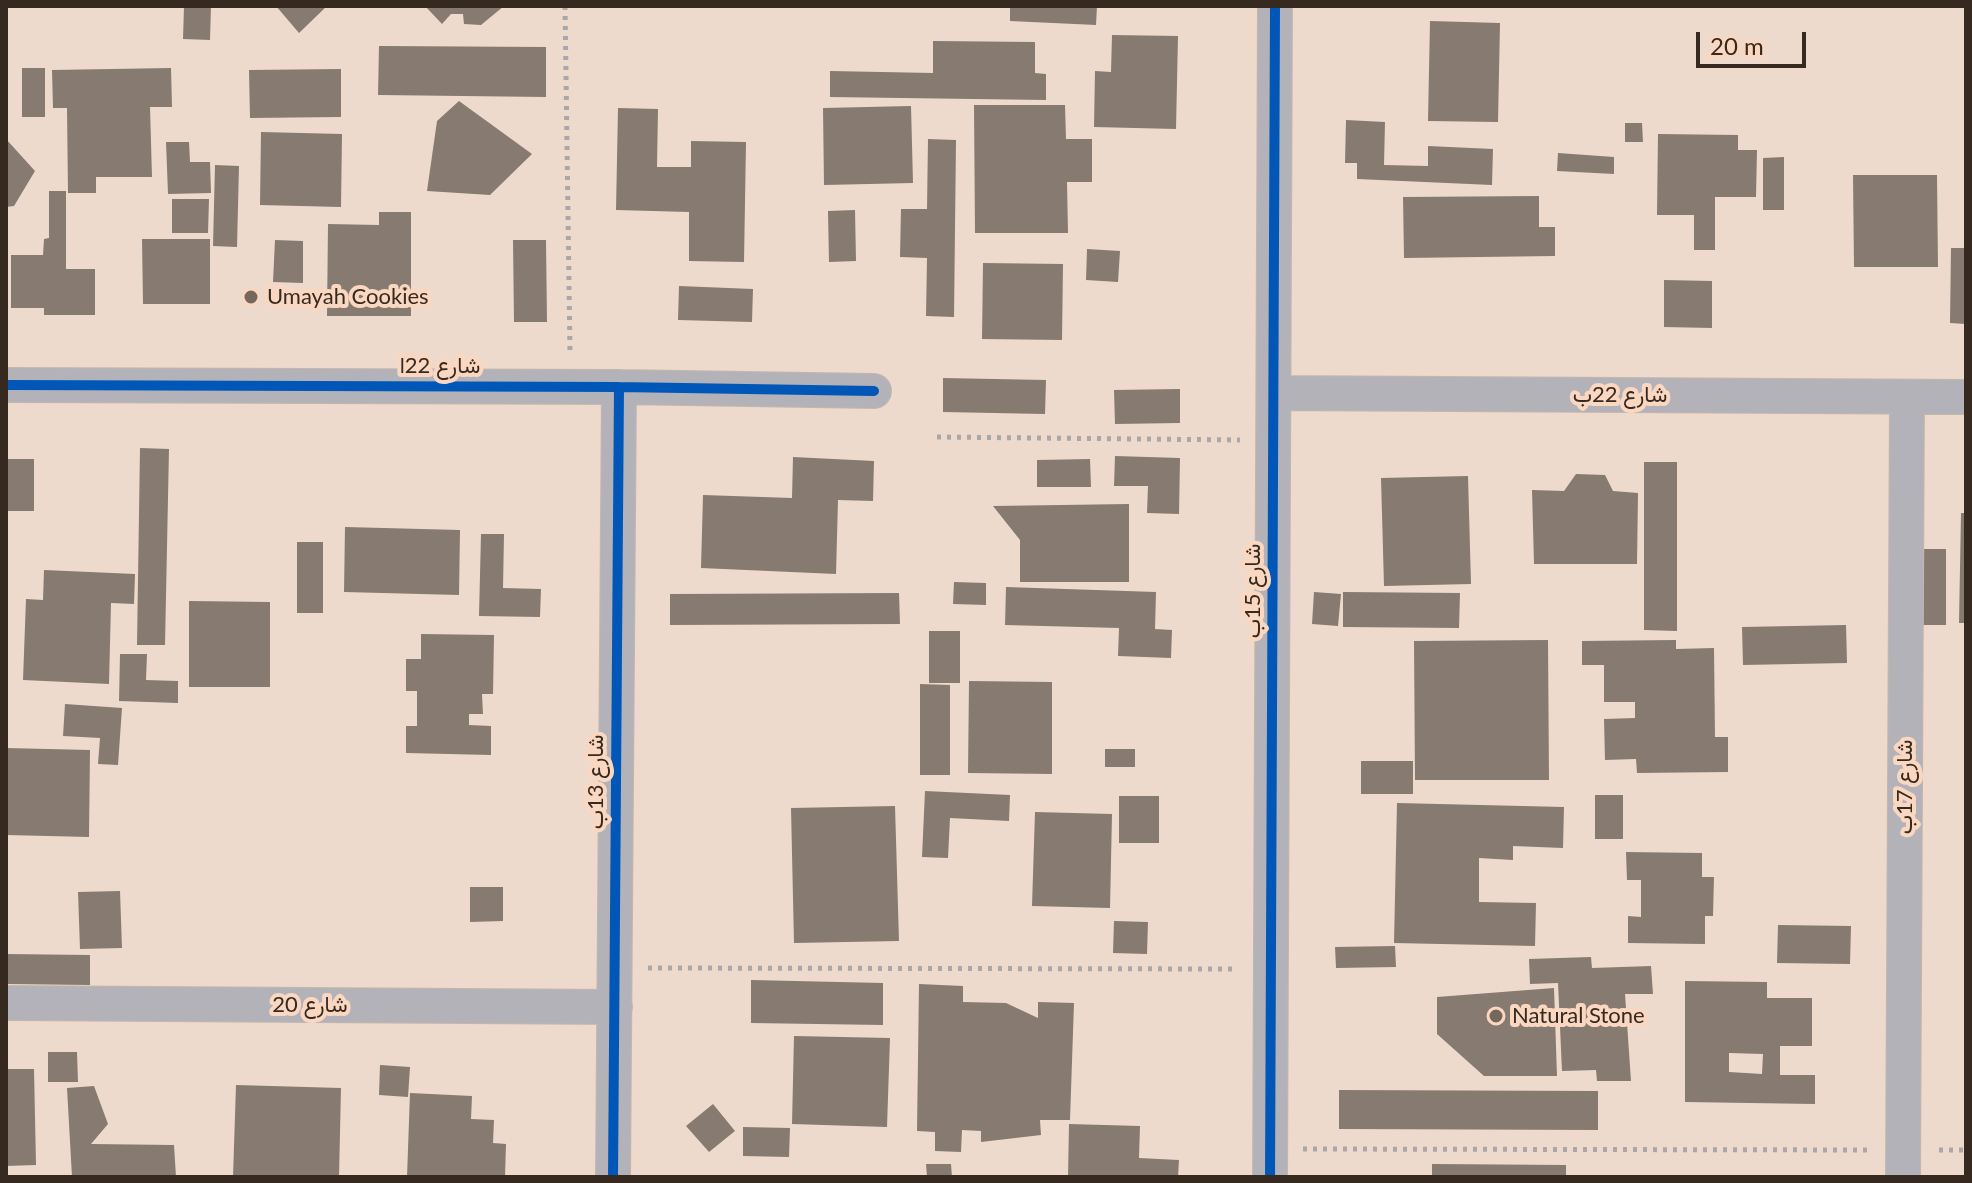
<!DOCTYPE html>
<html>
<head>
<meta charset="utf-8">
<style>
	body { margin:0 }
	#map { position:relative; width:1972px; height:1183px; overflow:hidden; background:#eddacd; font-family:Lato,sans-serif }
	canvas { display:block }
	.frame { position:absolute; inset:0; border:8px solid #362920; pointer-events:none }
	.scale { position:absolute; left:1696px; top:32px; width:110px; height:36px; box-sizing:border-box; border:4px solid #362920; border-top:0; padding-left:10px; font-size:24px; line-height:28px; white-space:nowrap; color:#362920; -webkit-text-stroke:6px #fad7c0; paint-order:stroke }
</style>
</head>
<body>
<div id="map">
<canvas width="1972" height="1183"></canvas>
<div class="frame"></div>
<div class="scale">20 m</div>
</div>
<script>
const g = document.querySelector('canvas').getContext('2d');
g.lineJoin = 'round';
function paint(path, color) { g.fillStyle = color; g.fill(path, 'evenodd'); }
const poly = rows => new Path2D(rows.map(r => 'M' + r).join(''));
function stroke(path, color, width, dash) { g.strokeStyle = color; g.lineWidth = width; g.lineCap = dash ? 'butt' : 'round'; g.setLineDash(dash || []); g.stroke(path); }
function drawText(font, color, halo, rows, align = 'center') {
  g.font = font + ' Lato,Vazirmatn,sans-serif'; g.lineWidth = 8; g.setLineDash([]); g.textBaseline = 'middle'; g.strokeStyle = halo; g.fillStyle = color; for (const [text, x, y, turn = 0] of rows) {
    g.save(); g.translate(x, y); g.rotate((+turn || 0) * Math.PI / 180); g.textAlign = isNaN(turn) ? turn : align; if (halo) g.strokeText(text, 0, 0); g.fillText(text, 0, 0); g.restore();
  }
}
paint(poly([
	[184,6,211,6,210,40,183,39],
	[276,6,327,6,299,33],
	[425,6,504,6,481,25,464,24,463,14,451,14,442,24],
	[1010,6,1097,6,1096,25,1010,21],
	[1430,21,1500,23,1498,122,1428,121],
	[1112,35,1178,36,1176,129,1094,127,1095,71,1111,72],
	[933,41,1035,42,1035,73,1046,74,1046,100,830,97,830,71,933,73],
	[379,46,546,47,546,97,378,95],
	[22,68,45,68,45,117,22,117],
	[171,68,172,107,150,107,152,177,96,177,96,193,68,193,67,108,53,108,52,70],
	[341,69,341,117,250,118,249,70],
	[459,101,532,154,490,195,427,191,437,121],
	[974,105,1065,105,1066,139,1092,139,1092,182,1067,182,1068,233,975,233],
	[911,106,913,183,824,185,823,108],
	[618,108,658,109,657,167,691,167,691,141,746,142,744,262,689,261,689,212,616,210],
	[1346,120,1385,122,1384,165,1428,166,1428,146,1493,149,1492,185,1357,179,1357,163,1345,163],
	[1625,123,1642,123,1643,142,1625,142],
	[261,132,342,134,341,207,260,205],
	[1658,134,1738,135,1738,150,1757,150,1756,197,1715,197,1715,250,1694,250,1694,215,1657,215],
	[6,139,35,171,14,206,6,207],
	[928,139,956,140,954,317,926,316,927,258,900,257,901,209,927,209],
	[166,142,189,142,190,162,210,162,211,193,168,194],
	[1558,153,1614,157,1614,174,1557,171],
	[1784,157,1784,210,1763,210,1763,158],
	[215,165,239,166,237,247,213,246],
	[1853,175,1937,175,1938,267,1854,267],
	[49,191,66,191,66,269,95,269,95,315,44,315,44,308,11,308,11,255,43,255,44,239,49,238],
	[1539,196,1539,227,1555,227,1555,256,1404,258,1403,197],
	[172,199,209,199,208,233,172,233],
	[855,210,856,261,829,262,828,211],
	[379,212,411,212,411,316,327,316,328,224,379,225],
	[142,239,210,239,210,304,143,304],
	[275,240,303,241,303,283,273,282],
	[513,240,546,240,547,322,514,322],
	[1951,248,1966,248,1966,324,1950,323],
	[1087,249,1120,251,1118,282,1086,280],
	[983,263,1063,264,1062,340,982,339],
	[1664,280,1712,281,1712,328,1664,327],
	[679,286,753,289,752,322,678,320],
	[943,378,1046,380,1045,414,943,412],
	[1180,389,1180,423,1115,424,1114,390],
	[140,448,169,449,165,645,137,645],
	[1115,456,1180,458,1179,514,1147,513,1148,486,1114,486],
	[793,457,874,461,873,501,838,500,836,574,701,568,703,495,792,498],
	[6,459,34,459,34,511,6,511],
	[1090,459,1091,487,1037,487,1037,460],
	[1644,462,1677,462,1677,631,1644,630],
	[1576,474,1605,475,1613,491,1638,493,1637,564,1534,564,1532,490,1564,491],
	[1468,476,1471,584,1384,586,1381,478],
	[1129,504,1129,582,1020,582,1020,540,993,506],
	[1961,513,1966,513,1966,623,1959,623],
	[345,527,460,530,459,595,344,592],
	[481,534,504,534,503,588,541,589,540,617,479,616],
	[297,542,323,542,323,613,297,613],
	[1923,549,1946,549,1946,625,1923,625],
	[44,570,135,574,134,604,111,603,109,684,23,680,26,599,43,600],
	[954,582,986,583,986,605,953,604],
	[1006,587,1156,592,1155,629,1172,630,1171,658,1118,656,1119,628,1005,625],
	[1314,592,1341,594,1338,626,1312,624],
	[1343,592,1460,593,1459,628,1343,627],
	[899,593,900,624,670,625,670,594],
	[189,601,270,602,270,687,189,687],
	[1846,625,1847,663,1743,665,1742,627],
	[929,631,960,631,960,683,929,683],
	[421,634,494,635,493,694,482,694,483,714,469,714,469,725,491,726,491,755,406,753,406,726,417,726,417,691,406,691,406,659,421,659],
	[1548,640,1549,780,1415,780,1414,641],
	[1676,640,1676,649,1714,648,1715,737,1728,737,1728,772,1637,773,1636,759,1605,760,1604,719,1635,718,1635,702,1604,702,1604,665,1582,665,1582,641],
	[120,654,147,654,146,680,178,681,178,703,119,701],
	[969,681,1052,682,1052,774,968,773],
	[920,684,950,685,950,775,920,775],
	[65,704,122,708,118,765,98,764,100,738,63,736],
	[6,748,90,750,89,837,6,835],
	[1105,749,1135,749,1135,767,1105,767],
	[1361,761,1413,761,1413,794,1361,794],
	[925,791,1010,795,1009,821,950,818,948,858,922,857],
	[1595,795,1623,795,1623,839,1595,839],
	[1119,796,1159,796,1159,843,1119,843],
	[1397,803,1564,807,1563,848,1513,846,1513,860,1479,858,1479,902,1536,903,1535,946,1394,943],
	[895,806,899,941,794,943,791,808],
	[1035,812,1112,814,1110,908,1032,906],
	[1626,852,1702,853,1702,877,1714,877,1713,916,1705,916,1705,944,1628,943,1628,916,1641,917,1641,880,1627,880],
	[470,887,503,887,503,921,470,922],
	[120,891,122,948,80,949,78,892],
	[1114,921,1148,922,1147,954,1113,953],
	[1778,925,1851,926,1850,964,1777,963],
	[1395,946,1396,967,1336,968,1335,947],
	[6,954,90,955,90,985,6,984],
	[1591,957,1592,968,1651,966,1653,994,1625,994,1631,1081,1597,1081,1596,1070,1562,1071,1558,983,1530,984,1529,959],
	[751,980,883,983,883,1025,751,1023],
	[1685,981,1767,982,1767,998,1812,998,1812,1046,1780,1046,1780,1075,1815,1075,1815,1104,1685,1102],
	[1729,1053,1763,1054,1762,1074,1729,1072],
	[919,984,963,986,963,1002,1006,1003,1038,1018,1038,1002,1074,1003,1070,1120,1040,1120,1041,1135,981,1142,981,1131,962,1130,961,1152,935,1151,935,1132,917,1131],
	[1554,988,1557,1076,1484,1076,1437,1034,1437,997],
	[794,1036,890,1038,887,1127,792,1124],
	[48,1052,77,1052,78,1082,48,1082],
	[380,1065,410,1067,408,1097,379,1095],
	[6,1069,34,1069,36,1165,6,1166],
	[236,1085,341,1088,339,1177,233,1177],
	[94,1086,108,1124,91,1144,174,1145,176,1177,72,1177,67,1088],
	[1339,1090,1598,1091,1598,1130,1339,1129],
	[410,1093,472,1096,471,1119,494,1120,493,1143,506,1144,505,1177,407,1177],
	[713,1104,735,1131,709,1152,686,1126],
	[1069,1124,1140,1126,1139,1158,1179,1160,1178,1177,1068,1177],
	[743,1127,790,1128,789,1157,743,1156],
	[926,1164,951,1164,952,1177,927,1177],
	[1432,1164,1566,1165,1566,1177,1432,1177]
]), '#877a71');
const minor = poly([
	[6,385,619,387,874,391],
	[1274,393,1966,397],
	[6,1003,615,1007],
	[613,1177,619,387],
	[1270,1177,1275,6],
	[1903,1177,1907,397]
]);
stroke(minor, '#c6b7ad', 36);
stroke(poly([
	[565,6,570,353],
	[937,437,1240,440],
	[648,968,1238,969],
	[1303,1149,1869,1150],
	[1939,1150,1966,1150]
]), '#aba6a7', 5, [4, 6]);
stroke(minor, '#b4b2b9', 34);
stroke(poly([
	[6,385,619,387,874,391],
	[613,1177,619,387],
	[1270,1177,1275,6]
]), '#0057b8', 10);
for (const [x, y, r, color] of [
	[251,297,8,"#76675d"],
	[1496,1016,8,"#76675d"]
]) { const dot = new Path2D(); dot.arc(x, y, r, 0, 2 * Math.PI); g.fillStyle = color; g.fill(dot); stroke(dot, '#fad7c0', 3); }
drawText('22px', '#362920', '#fad7c0', [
	["Umayah Cookies",267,297],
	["Natural Stone",1512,1016]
], 'left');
drawText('22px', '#362920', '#fad7c0', [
	["شارع 22ا",440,366],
	["شارع 22ب",1620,395],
	["شارع 15ب",1253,591,-90],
	["شارع 13ب",596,782,-90],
	["شارع 17ب",1905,787,-90],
	["شارع 20",310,1005]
]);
</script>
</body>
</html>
